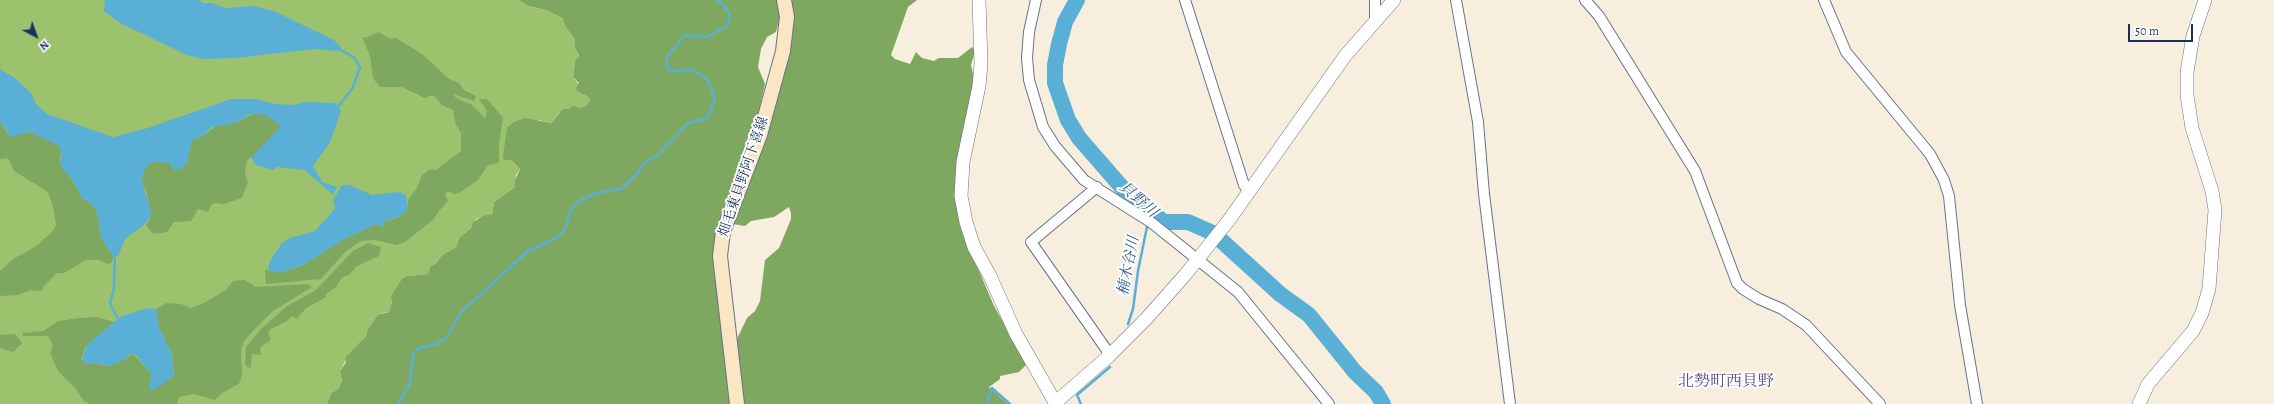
<!DOCTYPE html>
<html>
<head>
<meta charset="utf-8">
<style>
	body { margin:0 }
	#map { position:relative; width:2274px; height:404px; overflow:hidden; background:#f8eede; font-family:Alegreya,serif }
	canvas { display:block }
	.north { position:absolute; left:16px; top:16px; width:40px; height:40px; -webkit-text-stroke:3px #fff; paint-order:stroke; rotate:139deg; font-size:11px; font-weight:700; line-height:16px; text-align:center; color:#1b2f5e }
	.north::after { content:''; display:block; margin:auto; width:14px; height:18px; background:#1b2f5e; clip-path:polygon(50% 0,100% 100%,50% 72%,0 100%) }
	.scale { position:absolute; left:2128px; top:24px; width:65px; height:18px; box-sizing:border-box; border:2px solid #1b2f5e; border-top:0; padding-left:5px; font-size:12px; line-height:14px; white-space:nowrap; color:#1b2f5e; -webkit-text-stroke:3px #fff; paint-order:stroke }
</style>
</head>
<body>
<div id="map">
<canvas width="2274" height="404"></canvas>
<div class="north">N</div>
<div class="scale">50 m</div>
</div>
<script>
const g = document.querySelector('canvas').getContext('2d');
g.lineJoin = 'round';
function paint(path, color) { g.fillStyle = color; g.fill(path, 'evenodd'); }
const poly = rows => new Path2D(rows.map(r => 'M' + r).join(''));
function stroke(path, color, width, dash) { g.strokeStyle = color; g.lineWidth = width; g.lineCap = dash ? 'butt' : 'round'; g.setLineDash(dash || []); g.stroke(path); }
function drawText(font, color, halo, rows, align = 'center') {
  g.font = font + ' Alegreya,"Noto Serif JP",serif'; g.lineWidth = 4; g.setLineDash([]); g.textBaseline = 'middle'; g.strokeStyle = halo; g.fillStyle = color; for (const [text, x, y, turn = 0] of rows) {
    g.save(); g.translate(x, y); g.rotate((+turn || 0) * Math.PI / 180); g.textAlign = isNaN(turn) ? turn : align; if (halo) g.strokeText(text, 0, 0); g.fillText(text, 0, 0); g.restore();
  }
}
paint(poly([
	[0,0,519,0,528,6,546,10,562,18,565,26,575,40,575,48,579,57,575,61,573,77,590,99,587,105,581,108,569,109,559,113,551,123,538,120,511,160,520,169,516,175,515,187,494,202,492,214,476,219,471,228,459,238,456,247,442,255,436,263,430,266,428,274,407,276,392,301,389,312,383,313,367,331,366,336,354,350,349,354,340,371,342,381,338,389,331,393,327,404,0,404]
]), '#9dc26d');
paint(poly([
	[519,0,778,0,780,17,776,32,767,37,761,49,758,67,765,84,757,119,747,153,721,217,716,236,731,404,327,404,331,393,338,389,342,381,340,371,346,362,345,358,366,336,367,331,378,315,389,312,392,301,391,296,402,279,407,276,428,274,430,266,436,263,442,255,456,247,459,238,471,228,473,222,483,216,492,214,494,202,515,187,515,180,520,169,511,160,504,160,503,156,507,128,514,122,525,118,551,123,563,109,569,109,572,106,581,108,587,105,590,99,587,96,577,91,576,88,579,83,573,77,575,61,579,56,575,48,575,40,565,26,562,18,546,10,528,6],
	[792,0,917,0,908,7,891,55,895,59,910,64,916,52,922,58,934,61,939,58,958,58,972,47,975,51,971,65,975,83,959,160,971,252,994,306,1027,364,1019,372,1000,376,1000,379,989,387,1008,404,741,404,734,345,747,318,755,311,760,301,765,260,779,248,791,219,791,213,789,207,774,217,751,221,745,226,733,224,789,3],
	[379,32,390,39,396,38,422,54,449,79,459,83,464,90,476,96,474,101,453,94,456,98,472,105,485,118,487,111,479,99,487,99,503,118,499,143,499,163,488,165,478,180,459,193,454,194,447,191,445,194,448,201,438,212,434,219,405,242,397,245,375,240,361,241,346,251,321,279,266,284,265,270,293,269,305,264,344,239,377,224,383,227,385,221,397,218,408,208,408,200,417,188,422,175,430,169,436,170,461,151,461,133,456,125,453,110,442,105,433,95,425,98,402,87,380,87,373,78,370,56,362,37,365,38],
	[255,113,266,115,281,125,281,128,258,152,247,160,245,175,248,182,242,198,223,204,215,203,211,205,208,212,198,209,191,221,174,222,167,232,153,234,146,225,150,219,147,193,142,182,143,172,148,165,154,162,169,163,174,170,191,149,190,144,192,140,203,136,216,126,235,123],
	[0,122,8,134,30,132,58,145,61,151,60,160,63,169,74,182,82,198,93,205,97,212,101,238,113,256,112,263,108,264,99,260,86,260,64,273,57,273,43,287,42,291,31,290,18,295,0,296,0,271,13,259,35,247,51,233,56,226,54,210,48,192,14,171,10,161,7,158,0,159],
	[368,243,381,247,379,256,357,266,349,275,342,277,336,287,326,294,326,297,305,309,297,319,292,316,287,321,271,329,268,332,271,340,262,346,260,349,261,355,252,354,251,367,248,368,245,364,246,347,261,329,287,306,316,290,353,251],
	[245,280,256,287,308,284,312,287,273,311,252,332,244,341,241,350,242,375,239,384,222,393,215,400,194,394,179,397,177,404,91,404,84,401,76,389,58,371,50,353,53,346,48,336,23,336,22,333,43,331,59,321,79,318,96,317,115,322,85,348,81,359,87,364,95,363,106,366,122,361,133,354,152,374,151,381,174,376,172,354,159,327,156,309,167,303,181,304,190,308,202,304,226,290,233,281],
	[15,334,22,343,13,352,0,348,0,335]
]), '#7ea860');
paint(poly([
	[105,0,199,0,203,3,212,3,225,8,253,6,274,11,334,40,342,48,340,51,314,49,236,58,202,59,187,55,120,23,104,11],
	[0,69,16,79,31,93,36,104,47,114,113,137,148,128,231,99,255,99,276,104,295,105,304,102,335,103,341,111,330,142,313,166,322,182,337,187,333,195,305,170,277,167,273,170,256,165,251,158,281,126,266,115,251,114,235,123,212,127,203,136,192,140,187,164,178,170,174,170,169,163,154,162,148,165,143,173,142,182,152,214,146,223,125,239,118,256,113,256,101,238,97,212,93,205,82,198,74,182,61,167,61,151,58,145,30,132,11,137,0,122],
	[342,185,350,185,372,195,400,192,406,196,408,208,401,216,385,221,383,227,377,224,344,239,305,264,283,272,270,271,268,268,270,261,282,243,290,238,315,231,333,211,335,208,333,200],
	[148,308,156,309,159,327,172,354,174,376,152,391,149,385,152,374,135,354,131,354,122,361,109,366,95,363,87,364,82,361,84,352,89,343,122,316]
]), '#5aafd6');
stroke(poly([
	[337,108,352,89,360,68,355,58,339,49],
	[115,253,114,288,110,304,118,319],
	[1128,324,1133,309,1138,271,1148,222],
	[398,404,410,384,413,353,419,348,437,344,446,338,461,312,528,251,554,239,564,231,571,210,577,202,596,193,621,189,638,173,643,164,658,155,688,123,707,118,715,100,707,79,692,70,670,71,667,68,667,57,685,35,708,37,728,25,730,15,724,5,717,0],
	[986,404,992,388,1010,404],
	[1081,404,1077,395,1110,367]
]), '#5aafd6', 2.5);
stroke(poly([
	[1077,0,1065,22,1059,44,1055,65,1055,83,1068,120,1079,138,1126,192,1151,212,1164,222,1188,222,1213,233,1280,294,1309,315,1355,372,1376,392,1383,404]
]), '#5aafd6', 16);
const minor = poly([
	[1036,0,1029,32,1027,58,1029,80,1043,127,1055,146,1084,180,1152,223,1238,292,1329,404],
	[1185,0,1244,185,1249,192],
	[1375,0,1375,19],
	[1456,0,1478,122,1484,194,1510,404],
	[1585,0,1599,16,1695,171,1737,283,1743,289,1759,299,1782,309,1806,325,1880,404],
	[1824,0,1846,52,1930,154,1944,180,1949,196,1960,305,1977,404],
	[1097,187,1031,242,1106,349,1109,356]
]);
const tertiary = poly([
	[979,0,981,64,979,86,963,162,961,196,966,222,974,247,990,276,1016,334,1056,404],
	[1055,403,1109,356,1146,319,1185,275,1229,220,1345,56,1394,0],
	[2139,404,2148,384,2193,331,2202,313,2209,289,2215,210,2212,191,2192,128,2187,95,2187,72,2193,36,2205,0]
]);
const secondary = poly([
	[737,404,720,256,723,232,760,135,783,51,787,17,784,0]
]);
stroke(minor, '#68728b', 12);
stroke(tertiary, '#68728b', 14);
stroke(secondary, '#68728b', 16);
stroke(minor, '#fff', 10);
stroke(tertiary, '#fff', 13);
stroke(secondary, '#fbe6c3', 14);
drawText('14px', '#1b2f5e', '#fff', [
	["畑毛東貝野阿下喜線",744,177,-71]
]);
drawText('italic 15px', '#315c88', '#fff', [
	["貝野川",1138,200,41],
	["楠木谷川",1129,266,-79]
]);
drawText('16px', '#595082', '#fff', [
	["北勢町西貝野",1726,382]
]);
</script>
</body>
</html>
